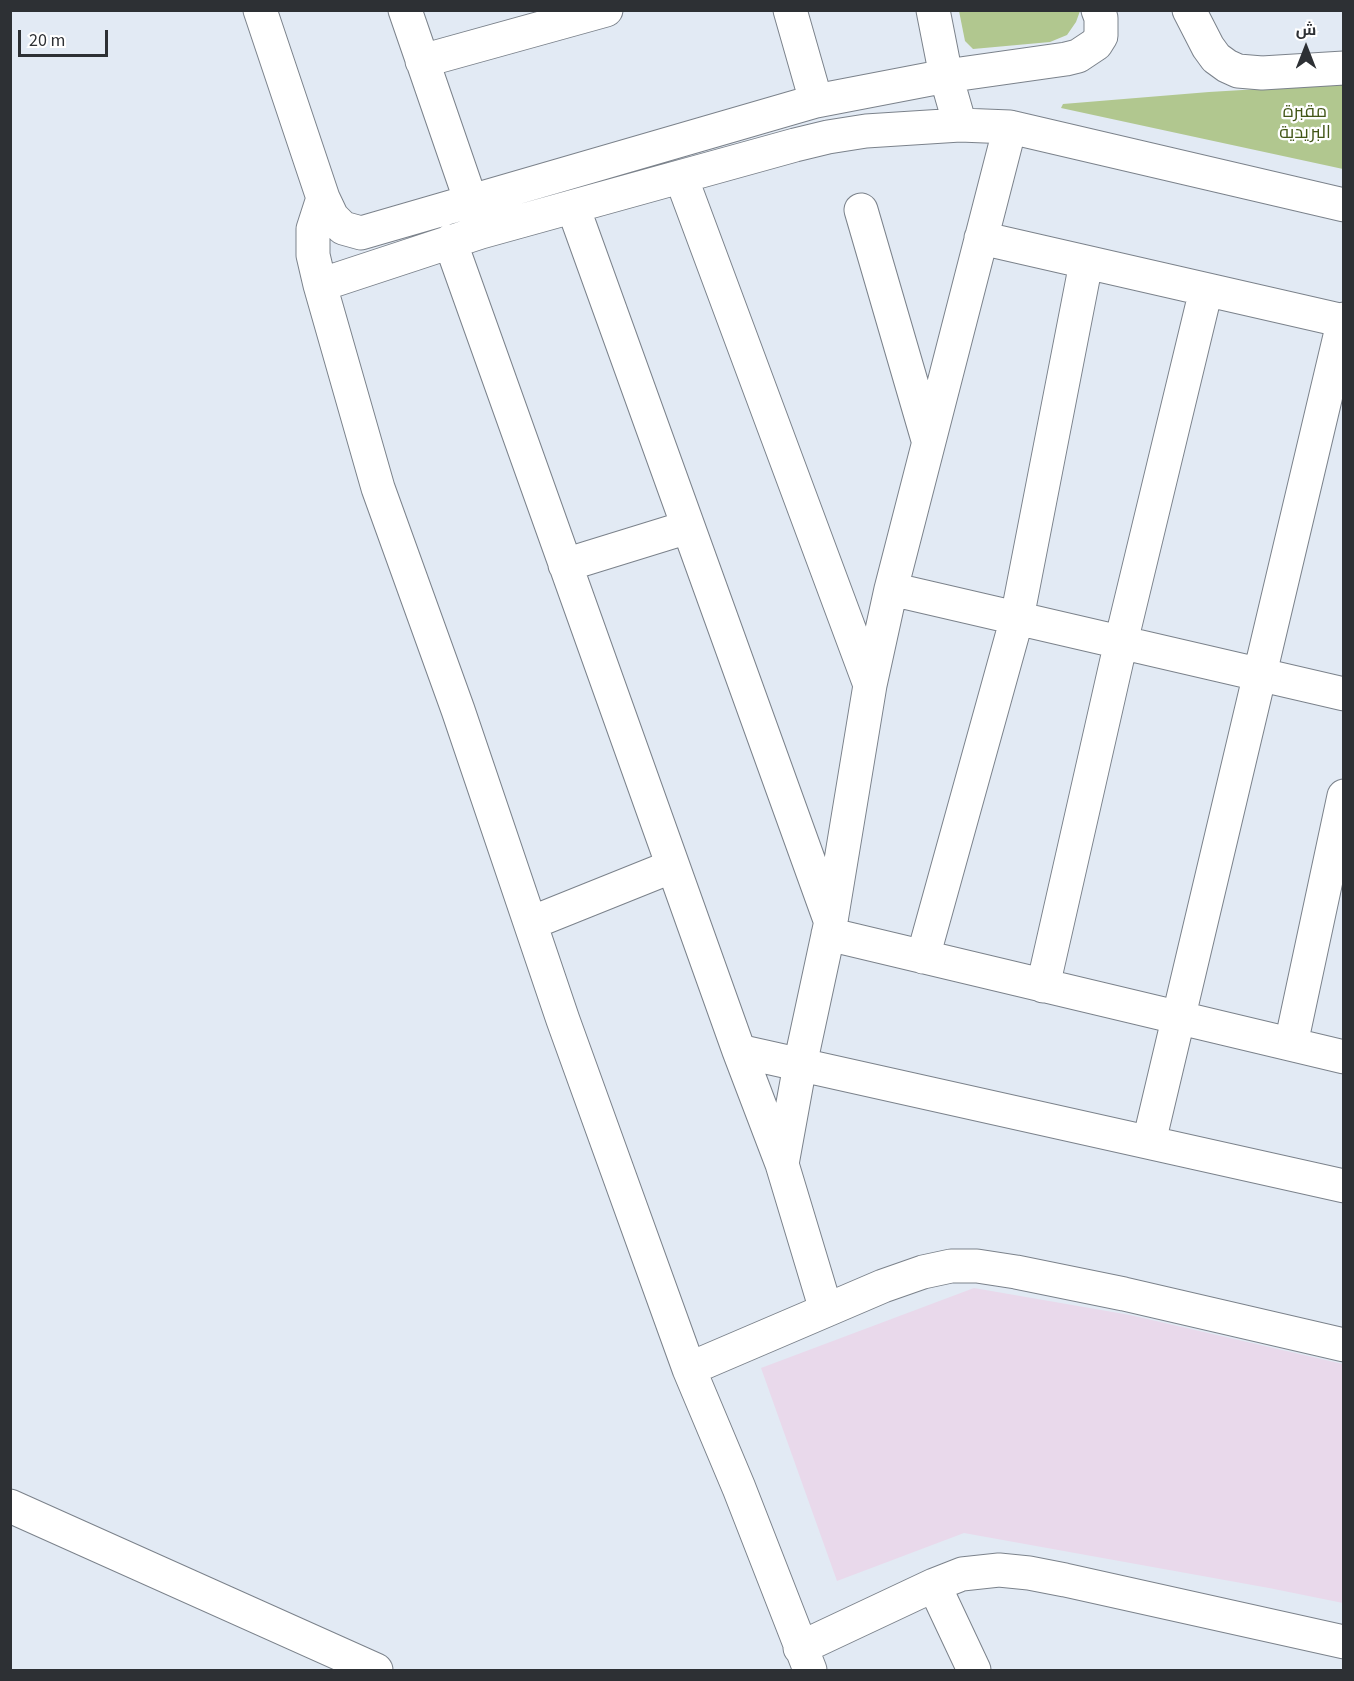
<!DOCTYPE html>
<html>
<head>
<meta charset="utf-8">
<style>
	body { margin:0 }
	#map { position:relative; width:1354px; height:1681px; overflow:hidden; background:#e2eaf4; font-family:"Source Sans 3",Cairo,sans-serif }
	canvas { display:block }
	.frame { position:absolute; inset:0; border:12px solid #2d3034; pointer-events:none }
	.north { position:absolute; left:1276px; top:18px; width:60px; height:60px; -webkit-text-stroke:4px #fff; paint-order:stroke; rotate:0deg; font-size:16px; font-weight:700; line-height:24px; text-align:center; color:#2d3034 }
	.north::after { content:''; display:block; margin:auto; width:21px; height:27px; background:#2d3034; clip-path:polygon(50% 0,100% 100%,50% 72%,0 100%) }
	.scale { position:absolute; left:18px; top:30px; width:90px; height:27px; box-sizing:border-box; border:3px solid #2d3034; border-top:0; padding-left:8px; font-size:18px; line-height:21px; white-space:nowrap; color:#2d3034; -webkit-text-stroke:4px #fff; paint-order:stroke }
</style>
</head>
<body>
<div id="map">
<canvas width="1354" height="1681"></canvas>
<div class="frame"></div>
<div class="north">ش</div>
<div class="scale">20 m</div>
</div>
<script>
const g = document.querySelector('canvas').getContext('2d');
g.lineJoin = 'round';
function paint(path, color) { g.fillStyle = color; g.fill(path, 'evenodd'); }
const poly = rows => new Path2D(rows.map(r => 'M' + r).join(''));
function stroke(path, color, width, dash) { g.strokeStyle = color; g.lineWidth = width; g.lineCap = dash ? 'butt' : 'round'; g.setLineDash(dash || []); g.stroke(path); }
function drawText(font, color, halo, rows, align = 'center') {
  g.font = font + ' "Source Sans 3",Cairo,sans-serif'; g.lineWidth = 4.5; g.setLineDash([]); g.textBaseline = 'middle'; g.strokeStyle = halo; g.fillStyle = color; for (const [text, x, y, turn = 0] of rows) {
    g.save(); g.translate(x, y); g.rotate((+turn || 0) * Math.PI / 180); g.textAlign = isNaN(turn) ? turn : align; if (halo) g.strokeText(text, 0, 0); g.fillText(text, 0, 0); g.restore();
  }
}
paint(poly([
	[974,1288,1130,1315,1343,1364,1343,1603,1269,1588,964,1533,837,1581,761,1368]
]), '#e9d9eb');
paint(poly([
	[959,11,959,10,1080,11,1076,22,1067,35,1050,42,973,49,965,41],
	[1343,84,1343,169,1061,108,1063,104,1209,92]
]), '#b1c78f');
const street = poly([
	[260,10,323,198,332,217,343,228,361,233,816,101,946,76,1066,59,1078,56,1096,44,1101,36,1101,18,1098,10],
	[405,10,478,222],
	[790,10,816,101],
	[933,10,946,76,960,125],
	[1189,10,1208,47,1216,58,1227,66,1238,71,1262,73,1344,68],
	[422,61,606,10],
	[681,177,870,685],
	[323,198,313,229,313,255,320,285,378,488,458,710,563,1020,689,1369,739,1488,810,1670],
	[573,207,830,920],
	[861,210,928,440],
	[981,238,1344,321],
	[450,241,739,1051,782,1164,826,1310],
	[320,285,481,232,795,145,828,137,866,131,960,125,1010,127,1344,205],
	[565,565,688,527],
	[891,589,1344,694],
	[531,923,673,866],
	[828,934,1344,1057],
	[923,957,1017,618,1086,263],
	[1043,986,1121,642,1206,290],
	[1291,1044,1344,796],
	[739,1051,1344,1186],
	[1149,1142,1344,319],
	[782,1164,800,1065,831,921,870,685,891,589,1010,127],
	[689,1369,883,1286,923,1272,951,1266,977,1266,1016,1272,1124,1294,1344,1345],
	[10,1506,376,1670],
	[934,1585,974,1670],
	[800,1648,934,1585,962,1574,999,1570,1029,1573,1065,1580,1344,1642]
]);
stroke(street, '#7b828b', 35);
stroke(street, '#fff', 33);
drawText('18px', '#425617', '#fff', [
	["مقبرة",1305,113],
	["البريدية",1305,134]
]);
</script>
</body>
</html>
